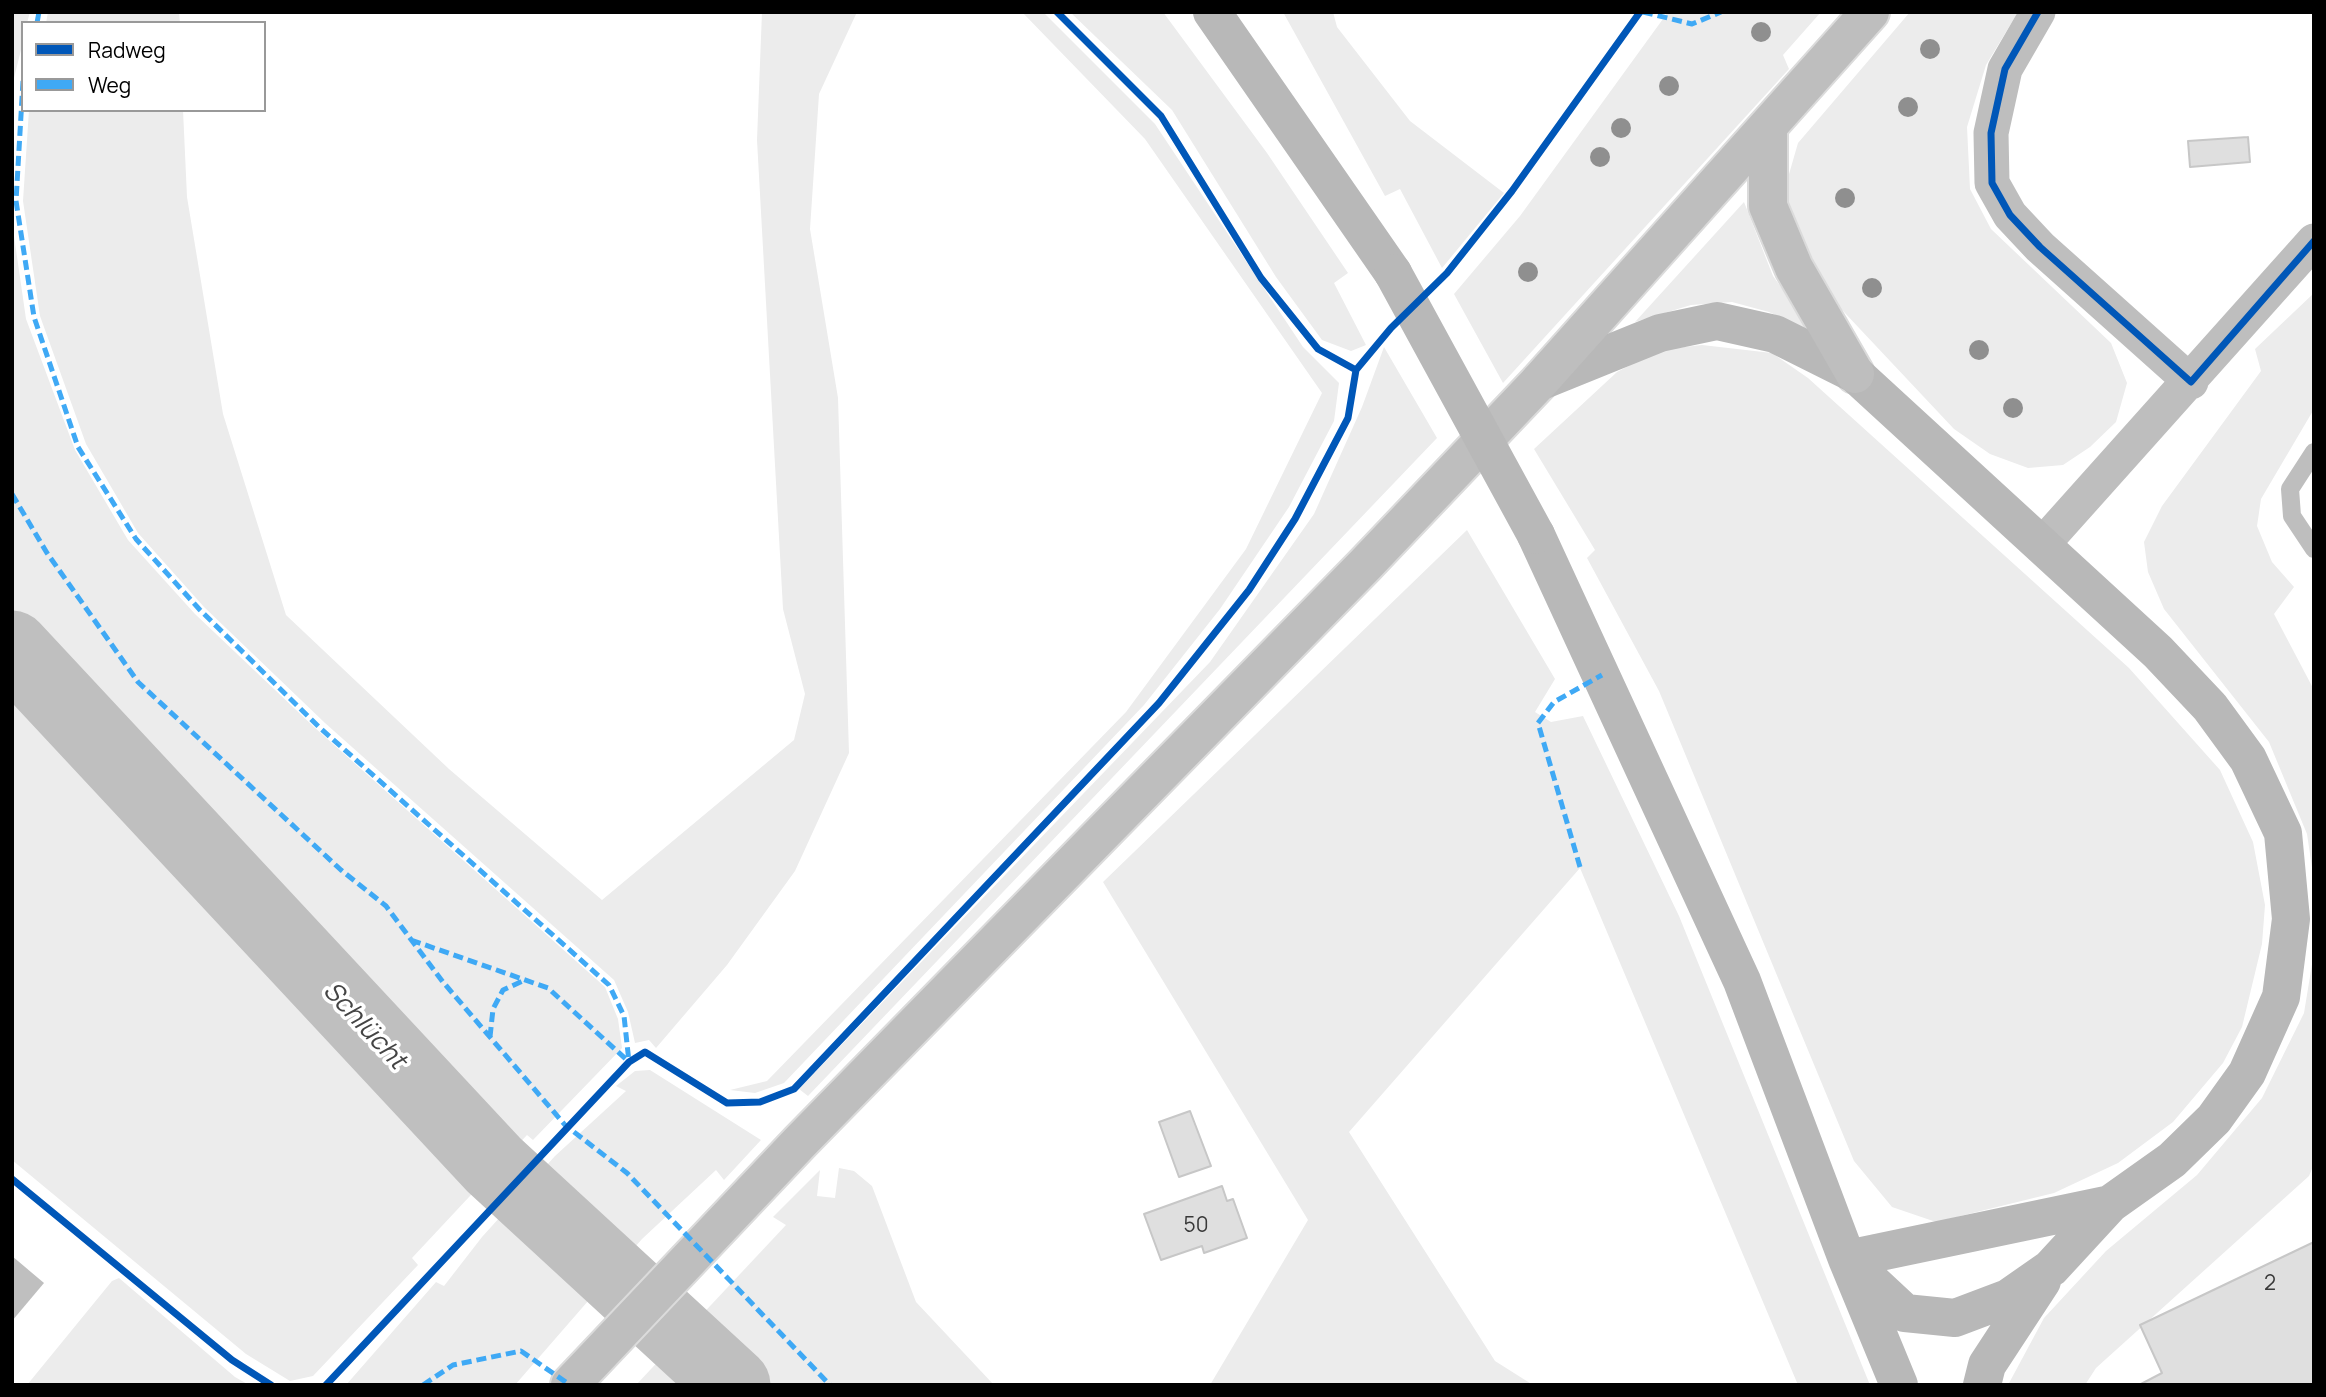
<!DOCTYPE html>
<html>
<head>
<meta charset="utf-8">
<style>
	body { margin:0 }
	#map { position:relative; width:2326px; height:1397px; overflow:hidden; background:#fff; font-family:Manrope,sans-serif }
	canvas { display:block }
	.frame { position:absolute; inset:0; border:14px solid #000; pointer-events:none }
	.legend { position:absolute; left:21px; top:21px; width:245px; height:91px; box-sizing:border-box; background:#fff; border:2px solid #999; margin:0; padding:9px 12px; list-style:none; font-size:21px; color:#000 }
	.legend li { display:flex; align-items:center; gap:14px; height:35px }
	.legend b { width:35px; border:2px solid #999 }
</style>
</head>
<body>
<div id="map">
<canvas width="2326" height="1397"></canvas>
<div class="frame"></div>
<ul class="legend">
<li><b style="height:9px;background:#0057b8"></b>Radweg</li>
<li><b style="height:9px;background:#3fa9f5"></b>Weg</li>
</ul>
</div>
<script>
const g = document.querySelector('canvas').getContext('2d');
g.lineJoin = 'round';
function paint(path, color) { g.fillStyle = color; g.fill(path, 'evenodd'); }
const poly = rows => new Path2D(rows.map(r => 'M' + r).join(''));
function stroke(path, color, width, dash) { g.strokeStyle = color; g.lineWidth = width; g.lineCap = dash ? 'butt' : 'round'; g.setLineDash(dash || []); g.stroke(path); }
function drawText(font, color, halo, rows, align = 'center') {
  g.font = font + ' Manrope,sans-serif'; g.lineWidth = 7; g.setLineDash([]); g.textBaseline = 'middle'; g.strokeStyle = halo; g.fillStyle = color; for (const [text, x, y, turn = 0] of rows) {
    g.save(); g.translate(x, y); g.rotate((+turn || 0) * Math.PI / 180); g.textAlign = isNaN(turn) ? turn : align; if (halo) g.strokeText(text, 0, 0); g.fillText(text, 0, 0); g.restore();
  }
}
paint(poly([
	[12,12,30,12,27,23,23,23,23,42,14,78,12,125],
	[48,12,179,12,180,23,46,23],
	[762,12,857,12,819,94,810,229,838,398,849,753,795,871,727,965,656,1048,649,1040,635,1043,628,1012,614,980,325,723,204,607,138,533,86,444,40,316,23,201,29,110,183,110,187,197,223,414,286,615,449,769,602,900,794,740,805,694,783,609,757,140],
	[1022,12,1043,12,1155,124,1303,347,1339,383,1334,421,1289,507,1220,609,1144,705,784,1083,755,1093,730,1090,767,1081,1126,712,1246,549,1322,393,1145,139],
	[1070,12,1163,12,1267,153,1348,273,1334,283,1366,345,1351,351,1322,340,1276,277,1172,110],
	[1283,12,1333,12,1337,27,1410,121,1504,193,1442,268,1400,189,1385,196],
	[1668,12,1821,12,1783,55,1789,69,1503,383,1454,294,1520,216],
	[1910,12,2018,12,1986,65,1967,127,1970,189,1991,229,2111,343,2127,383,2116,422,2090,447,2063,465,2028,468,1990,454,1954,429,1828,295,1788,218,1785,188,1798,143],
	[1744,202,1773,276,1814,333,1769,312,1732,302,1691,305,1635,322],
	[12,222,26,319,75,450,128,540,195,614,314,727,605,987,618,1019,622,1048,533,1140,527,1135,412,1258,418,1265,313,1376,290,1381,246,1354,12,1160],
	[2314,293,2314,409,2261,499,2257,526,2272,562,2294,587,2274,614,2314,690,2314,881,2307,834,2269,742,2164,609,2148,572,2144,542,2162,506,2261,371,2255,349],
	[1702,345,1772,353,1808,378,2129,668,2220,770,2253,842,2265,905,2262,944,2242,1027,2223,1063,2173,1122,2118,1163,2054,1193,1936,1222,1892,1207,1854,1161,1659,691,1587,558,1595,550,1534,449,1617,372,1659,350],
	[1384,347,1437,438,808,1096,799,1089,1210,662,1314,514,1362,407],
	[1467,530,1555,679,1535,712,1551,722,1583,716,1679,916,1870,1385,1798,1385,1580,868,1349,1132,1495,1361,1533,1385,1210,1385,1308,1220,1103,882],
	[2314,952,2314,1164,2309,1176,2096,1368,2085,1385,2008,1385,2044,1318,2106,1251,2197,1175,2262,1098,2304,1013],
	[650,1070,761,1140,724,1180,716,1170,642,1239,515,1385,346,1385,436,1282,444,1286,482,1237,555,1156,626,1091,616,1086,635,1071],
	[839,1168,854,1171,872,1186,916,1302,994,1385,636,1385,786,1225,773,1217,820,1170,817,1196,835,1198],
	[119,1278,235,1377,249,1385,27,1385,112,1281]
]), '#ececec');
paint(poly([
	[12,1256,44,1283,12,1321]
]), '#bfbfbf');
stroke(poly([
	[12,648,494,1165,733,1385]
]), '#bfbfbf', 75);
const building = poly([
	[2248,137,2250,162,2190,167,2188,141,2248,137],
	[1190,1111,1211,1166,1179,1177,1159,1122,1190,1111],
	[1222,1186,1227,1201,1233,1199,1247,1238,1204,1253,1202,1246,1161,1260,1144,1214,1222,1186],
	[2314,1242,2314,1385,2139,1385,2162,1373,2140,1325,2314,1242]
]);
paint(building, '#dfdfdf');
stroke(building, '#c7c7c7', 2);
const primary = poly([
	[1768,129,1768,206,1794,268,1855,374],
	[570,1385,800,1142,1365,565,1539,382,1870,12]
]);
stroke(primary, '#dbdbdb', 42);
stroke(poly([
	[2314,452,2290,489,2292,516,2314,549]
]), '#bebebe', 18);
stroke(poly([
	[2038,12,2005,69,1991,133,1992,183,2010,215,2040,247,2191,382],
	[2041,546,2314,241]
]), '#bebebe', 35);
stroke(poly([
	[1212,12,1393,273],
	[1539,382,1660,333,1717,321,1775,334,1855,374,2158,652,2210,707,2248,759,2283,833,2291,919,2281,997,2247,1073,2214,1119,2172,1160,2110,1204,2051,1268,2008,1298,1955,1318,1905,1313,1847,1259],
	[1536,535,1742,981,1847,1259,1899,1385],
	[1847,1259,2110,1204],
	[1982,1385,1987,1365,2042,1281]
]), '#b8b8b8', 38);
stroke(primary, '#bebebe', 38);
stroke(poly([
	[1393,273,1536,535]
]), '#b8b8b8', 38);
stroke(poly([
	[1643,12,1692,24,1721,12],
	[37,23,39,12],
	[23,81,16,201,34,317,78,447,136,539,200,610,319,727,609,985,624,1016,629,1062],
	[12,494,47,553,138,682,341,870,386,906,443,982,565,1125,627,1173,830,1385],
	[1580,867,1538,723,1554,702,1602,675],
	[411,940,548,988,629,1062],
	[490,1037,493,1009,503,990,525,980],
	[423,1385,453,1365,521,1351,570,1385]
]), '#3fa9f5', 5, [10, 5]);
stroke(poly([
	[1057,12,1161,116,1261,278,1318,349,1356,370],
	[2038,12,2005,69,1991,133,1992,183,2010,215,2040,247,2191,382,2314,241],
	[12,1179,232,1360,271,1385],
	[326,1385,629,1062,645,1052,727,1103,760,1102,794,1089,1159,703,1249,590,1295,519,1348,418,1356,370,1391,328,1447,273,1512,191,1640,12]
]), '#0057b8', 7);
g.fillStyle = '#8f8f8f';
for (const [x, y] of [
	[1761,32],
	[1930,49],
	[1669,86],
	[1908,107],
	[1621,128],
	[1600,157],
	[1845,198],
	[1528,272],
	[1872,288],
	[1979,350],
	[2013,408]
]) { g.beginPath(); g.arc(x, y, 10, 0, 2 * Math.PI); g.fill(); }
drawText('21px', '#383838', null, [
	["50",1196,1226],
	["2",2270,1284]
]);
drawText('italic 26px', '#444', '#fff', [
	["Schlücht",364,1026,47]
]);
</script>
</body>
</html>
